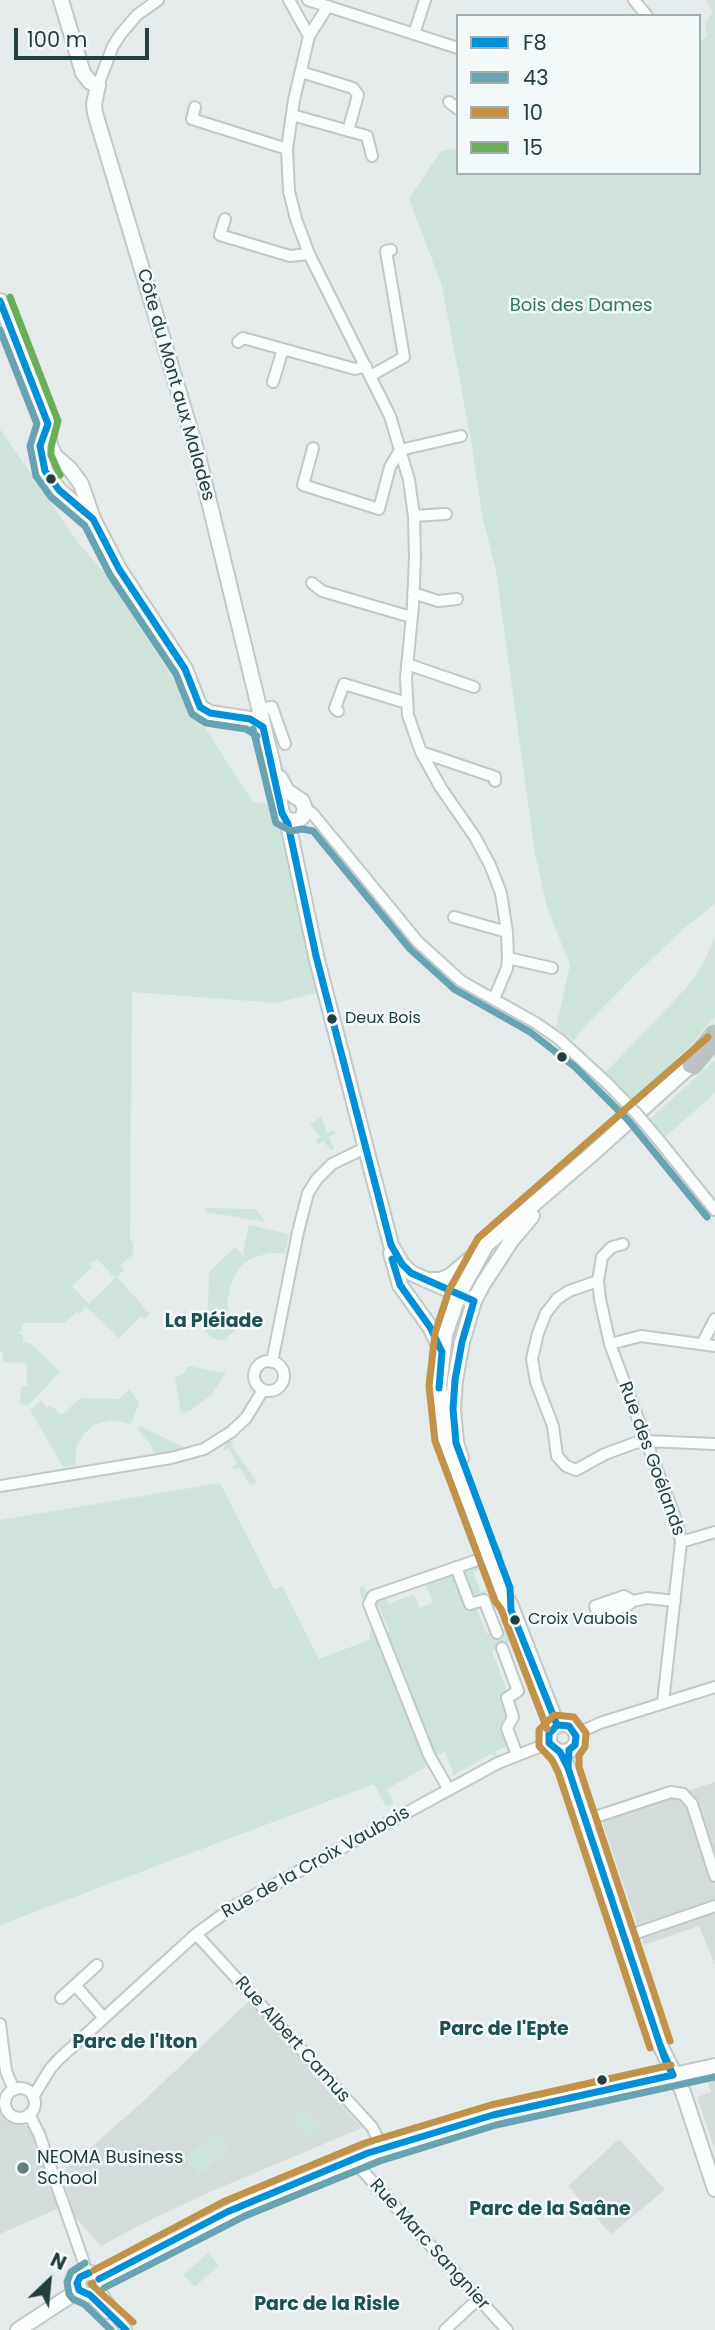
<!DOCTYPE html>
<html>
<head>
<meta charset="utf-8">
<style>
	body { margin:0 }
	#map { position:relative; width:715px; height:2330px; overflow:hidden; background:#e5ebea; font-family:Poppins,sans-serif }
	canvas { display:block }
	.legend { position:absolute; left:456px; top:14px; width:245px; height:161px; box-sizing:border-box; background:#f3f9f8; border:2px solid #9faeae; margin:0; padding:9px 12px; list-style:none; font-size:21px; color:#223e3e }
	.legend li { display:flex; align-items:center; gap:14px; height:35px }
	.legend b { width:35px; border:2px solid #9faeae }
	.north { position:absolute; left:14px; top:2246px; width:70px; height:70px; -webkit-text-stroke:5px #f3f9f8; paint-order:stroke; rotate:26deg; font-size:19px; font-weight:700; line-height:28px; text-align:center; color:#223e3e }
	.north::after { content:''; display:block; margin:auto; width:24px; height:32px; background:#223e3e; clip-path:polygon(50% 0,100% 100%,50% 72%,0 100%) }
	.scale { position:absolute; left:14px; top:28px; width:135px; height:32px; box-sizing:border-box; border:4px solid #223e3e; border-top:0; padding-left:9px; font-size:21px; line-height:24px; white-space:nowrap; color:#223e3e; -webkit-text-stroke:5px #f3f9f8; paint-order:stroke }
</style>
</head>
<body>
<div id="map">
<canvas width="715" height="2330"></canvas>
<ul class="legend">
<li><b style="height:9px;background:#0090d7"></b>F8</li>
<li><b style="height:9px;background:#67a3b1"></b>43</li>
<li><b style="height:9px;background:#c29248"></b>10</li>
<li><b style="height:9px;background:#6bae59"></b>15</li>
</ul>
<div class="north">N</div>
<div class="scale">100 m</div>
</div>
<script>
const g = document.querySelector('canvas').getContext('2d');
g.lineJoin = 'round';
function paint(path, color) { g.fillStyle = color; g.fill(path, 'evenodd'); }
const poly = rows => new Path2D(rows.map(r => 'M' + r).join(''));
function stroke(path, color, width, dash) { g.strokeStyle = color; g.lineWidth = width; g.lineCap = dash ? 'butt' : 'round'; g.setLineDash(dash || []); g.stroke(path); }
function drawText(font, color, halo, rows, align = 'center') {
  g.font = font + ' Poppins,sans-serif'; g.lineWidth = 5; g.setLineDash([]); g.textBaseline = 'middle'; g.strokeStyle = halo; g.fillStyle = color; for (const [text, x, y, turn = 0] of rows) {
    g.save(); g.translate(x, y); g.rotate((+turn || 0) * Math.PI / 180); g.textAlign = isNaN(turn) ? turn : align; if (halo) g.strokeText(text, 0, 0); g.fillText(text, 0, 0); g.restore();
  }
}
paint(poly([
	[715,1782,715,1965,699,1926,644,1945,601,1818],
	[248,2002,362,2128,212,2191,144,2223,101,2246,74,2216,62,2173,138,2106],
	[715,2078,715,2150,697,2097,711,2092,707,2079],
	[0,2105,6,2118,15,2124,33,2127,59,2208,0,2234],
	[619,2139,665,2190,611,2234,568,2186]
]), '#d3dcda');
paint(poly([
	[705,0,715,0,715,904,688,925,640,970,584,1027,574,1041,556,1027,570,965,547,907,535,854,496,571,482,515,471,440,442,286,409,199,441,151,458,148,458,173,699,173,699,42,707,36,705,23,713,12],
	[0,429,80,545,104,572,253,802,277,805,319,992,277,1003,132,992,130,1240,133,1242,133,1254,120,1266,124,1270,117,1277,150,1314,144,1319,140,1317,119,1338,86,1307,79,1314,77,1312,64,1323,23,1323,22,1331,17,1333,23,1335,23,1342,30,1343,60,1372,29,1405,20,1404,21,1387,27,1386,27,1363,3,1362,3,1352,0,1352],
	[97,1259,115,1278,89,1304,72,1286,92,1267,89,1264],
	[715,937,715,1016,689,1047,632,1100,606,1072,686,988,702,966],
	[715,1060,715,1093,665,1137,649,1120],
	[321,1117,327,1133,334,1130,335,1133,329,1137,334,1149,331,1150,323,1141,318,1145,315,1141,320,1137,310,1124],
	[205,1208,256,1209,266,1222,205,1212],
	[249,1225,289,1234,285,1253,269,1253,250,1259,239,1268,231,1284,227,1302,230,1321,235,1330,225,1340,218,1340,211,1337,196,1320,208,1308,209,1272,235,1247,245,1257,243,1252],
	[188,1366,226,1373,211,1395,190,1411,181,1413,175,1378,183,1374],
	[129,1389,139,1403,131,1424,110,1420,94,1425,85,1433,77,1445,75,1465,63,1467,30,1410,41,1401,47,1408,50,1405,62,1415,80,1398,119,1399],
	[140,1426,183,1447,184,1452,155,1457,151,1445,138,1430],
	[227,1441,234,1441,231,1445,257,1482,250,1485,240,1468,234,1470,232,1467,237,1463,228,1448,222,1451],
	[220,1483,274,1589,282,1586,319,1659,369,1640,371,1627,359,1588,364,1586,433,1763,387,1789,394,1803,386,1807,374,1784,0,1925,0,1520],
	[482,1558,484,1568,473,1572,481,1592,492,1588,491,1591,475,1596,475,1605,487,1634,505,1629,511,1642,492,1651,508,1694,507,1698,512,1743,495,1752,498,1759,496,1760,492,1753,452,1776,453,1772,445,1752,436,1755,431,1754,419,1714,410,1699,413,1697,409,1685,405,1686,386,1633,389,1631,379,1606,376,1606,375,1602,385,1596,389,1604,414,1594,419,1608,433,1603,424,1579],
	[305,2109,321,2126,309,2137,292,2120],
	[216,2131,230,2149,200,2175,185,2159],
	[208,2253,219,2265,195,2287,183,2275]
]), '#cee4db');
const street = poly([
	[289,0,309,36],
	[308,0,458,48],
	[634,0,647,16],
	[328,6,309,36,294,100,287,149,289,191,296,219,309,254,390,416,409,480,414,516,415,557,413,605,406,678,408,715,421,752,441,788,475,837,490,865,501,893,507,932,508,958,507,968,494,999],
	[414,34,425,0],
	[301,72,353,88,358,95,348,131],
	[98,85,113,46,120,35,137,15,158,0],
	[449,102,458,109],
	[195,107,192,119,287,149],
	[292,115,367,136,372,156],
	[225,219,220,235,290,256,309,254],
	[238,342,243,338,355,369,366,366],
	[372,375,404,357,386,251,391,250],
	[273,382,283,349],
	[313,448,303,485,379,509,390,467,400,450,461,436],
	[414,516,446,514],
	[312,583,322,591,411,617],
	[413,593,438,601,457,599],
	[407,664,474,687],
	[259,709,272,707,285,744],
	[338,711,335,708,344,684,407,703],
	[421,752,495,777,495,781],
	[305,809,312,813,418,942,461,981,536,1023,559,1039,607,1083],
	[454,917,507,932],
	[508,958,552,968],
	[658,1139,715,1210],
	[623,1244,612,1247,602,1257,598,1281,600,1299,610,1344,678,1526,681,1542,663,1702],
	[598,1281,569,1291,557,1299,546,1313,538,1333,532,1359,536,1382,553,1426,557,1456,566,1466,576,1470,605,1454,635,1443,645,1441,715,1444],
	[610,1344,641,1336,715,1346],
	[702,1344,715,1319],
	'254 1376a15 15 0 1 1 30 0a15 15 0 1 1-30 0Z',
	[272,1362,298,1232,308,1193,317,1179,332,1164,365,1148],
	[0,1486,171,1458,204,1449,231,1432,246,1418,263,1390],
	[681,1542,715,1532],
	[456,1567,470,1604,484,1600,497,1633],
	[624,1596,633,1601,628,1605,598,1615,595,1606,624,1596],
	[633,1601,647,1598,675,1601],
	[502,1648,518,1691,507,1698,513,1717,507,1728,517,1755],
	[576,1734,600,1723,715,1687],
	[449,1790,429,1755,369,1604,373,1596,495,1554],
	[586,1820,671,1792,683,1794,692,1804,715,1876],
	[196,1934,372,2127,383,2149],
	[625,1937,715,1906],
	[75,1985,104,2018],
	[61,1998,97,1965],
	[0,2024,6,2071,14,2090],
	'5 2103a15 15 0 1 1 30 0a15 15 0 1 1-30 0Z',
	[33,2097,50,2069,59,2059,196,1934,233,1907,498,1763,549,1743],
	[29,2114,39,2134,84,2263,85,2273],
	[352,2159,507,2330],
	[99,2289,126,2330],
	[90,2295,107,2313],
	[445,2330,478,2299]
]);
const secondary = poly([
	[61,0,83,73,90,82,98,85,94,104,95,113,198,456,273,765,282,813,288,824,316,956,391,1245,402,1264,411,1273,474,1301],
	[0,301,46,417,50,446,55,456,70,469,81,484,93,519,119,569,185,669,200,707,210,713,250,719,263,727],
	[45,430,40,446,45,471,59,490,92,518],
	[280,778,287,791,302,801,305,809,303,816,299,820,293,821,286,819],
	[391,1253,400,1285,430,1327,442,1352],
	[426,1280,441,1280,450,1276,475,1255],
	[461,1458,456,1443,453,1409,455,1380,462,1342,474,1301,483,1284,511,1241,532,1216],
	'549 1738a14 14 0 1 1 28 0a14 14 0 1 1-28 0Z',
	[557,1725,510,1604,505,1597,445,1438,439,1386,445,1335,459,1294,486,1245,591,1155,692,1064],
	[560,1752,568,1768,660,2045,683,2092,715,2189],
	'78 2284a11 11 0 1 1 22 0a11 11 0 1 1-22 0Z',
	[99,2279,241,2206,376,2151,493,2115,715,2066],
	[18,2330,79,2290]
]);
const highway = poly([
	[692,1064,715,1036]
]);
stroke(street, '#c2c8c7', 14);
stroke(secondary, '#c1c8c8', 18);
stroke(highway, '#bdc6c6', 23);
stroke(street, '#fbfcfc', 10);
stroke(secondary, '#fbfcfc', 14);
stroke(highway, '#bac2c3', 19);
const streetBridge = poly([
	[607,1083,636,1113,658,1139]
]);
stroke(streetBridge, '#c2c8c7', 14, []);
stroke(streetBridge, '#fbfcfc', 10);
stroke(poly([
	[0,301,48,424,40,446,45,471,59,490,93,519,119,569,185,669,200,707,210,713,250,719,263,727],
	[263,727,282,813,288,824,316,956,391,1245,402,1264,411,1273,474,1301,462,1342,455,1380,453,1409,456,1443,510,1588,511,1610,557,1725],
	[392,1259,400,1285,430,1327,442,1352,439,1388],
	[557,1725,569,1726,576,1736,575,1745,569,1750,568,1768,560,1752,549,1743,549,1734,557,1725],
	[568,1768,660,2045],
	[568,1768,660,2045],
	[660,2045,673,2075,666,2062,660,2045],
	[89,2273,80,2277,77,2283,79,2290,90,2295,126,2330],
	[99,2279,227,2212,368,2153,493,2115,673,2075]
]), '#0090d7', 7);
stroke(poly([
	[0,330,37,424,30,446,36,476,51,497,85,526,110,575,176,674,192,714,206,723,246,729,257,736],
	[253,729,276,823,291,831,302,829,313,831,410,949,454,989,530,1032,575,1067,628,1120,707,1217],
	[85,2263,71,2272,67,2282,69,2294,73,2299,84,2304,111,2330],
	[104,2288,245,2216,380,2161,496,2125,715,2077]
]), '#67a3b1', 7);
stroke(poly([
	[547,1729,501,1609,495,1601,435,1441,429,1386,435,1333,449,1290,478,1238,708,1037],
	[650,2048,558,1772,552,1760,539,1746,539,1730,554,1715,574,1717,586,1733,585,1747,579,1755,579,1767,670,2041],
	[94,2270,223,2202,365,2143,491,2105,671,2065],
	[93,2283,91,2284,133,2322]
]), '#c29248', 7);
stroke(poly([
	[10,297,58,421,51,447,51,455,60,475]
]), '#6bae59', 7);
for (const [x, y, r, color] of [
	[51,479,6,"#223e3e"],
	[332,1019,6,"#223e3e"],
	[562,1057,6,"#223e3e"],
	[515,1620,6,"#223e3e"],
	[602,2080,6,"#223e3e"],
	[23,2168,7,"#667b7a"]
]) { const dot = new Path2D(); dot.arc(x, y, r, 0, 2 * Math.PI); g.fillStyle = color; g.fill(dot); stroke(dot, '#f3f9f8', 2.5); }
drawText('16px', '#223e3e', '#f3f9f8', [
	["Deux Bois",345,1019],
	["Croix Vaubois",528,1620]
], 'left');
drawText('18px', '#2c765d', '#f3f9f8', [
	["Bois des Dames",581,306]
]);
drawText('18px', '#223e3e', '#f3f9f8', [
	["Côte du Mont aux Malades",175,385,74],
	["Rue des Goélands",651,1459,70],
	["Rue de la Croix Vaubois",316,1863,-29],
	["Rue Albert Camus",292,2040,48],
	["Rue Marc Sangnier",429,2245,48]
]);
drawText('18px', '#223e3e', '#f3f9f8', [
	["NEOMA Business",37,2158],
	["School",37,2179]
], 'left');
drawText('bold 19px', '#1e4f51', '#f3f9f8', [
	["La Pléiade",214,1322],
	["Parc de l'Epte",504,2030],
	["Parc de l'Iton",135,2043],
	["Parc de la Saâne",550,2210],
	["Parc de la Risle",327,2305]
]);
</script>
</body>
</html>
